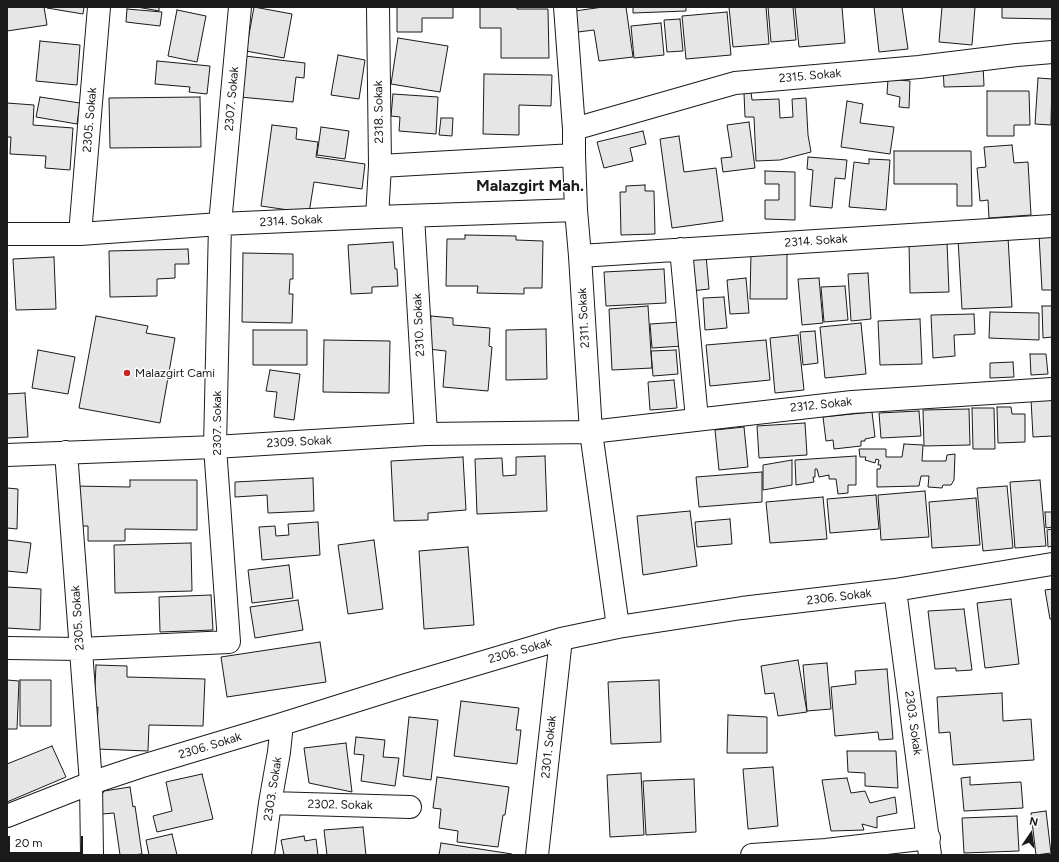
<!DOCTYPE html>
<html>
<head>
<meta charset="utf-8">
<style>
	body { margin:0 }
	#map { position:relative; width:1059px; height:862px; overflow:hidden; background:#fff; font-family:Figtree,sans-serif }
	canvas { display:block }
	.frame { position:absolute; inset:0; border:8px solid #1a1a1a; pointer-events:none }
	.north { position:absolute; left:1011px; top:814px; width:40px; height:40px; -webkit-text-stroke:3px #fff; paint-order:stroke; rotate:13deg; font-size:11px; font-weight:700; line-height:16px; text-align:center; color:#1a1a1a }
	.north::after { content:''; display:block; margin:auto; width:14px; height:18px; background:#1a1a1a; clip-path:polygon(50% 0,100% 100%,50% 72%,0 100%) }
	.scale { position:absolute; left:8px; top:836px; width:75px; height:18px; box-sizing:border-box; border:2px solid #1a1a1a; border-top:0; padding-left:5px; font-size:12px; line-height:14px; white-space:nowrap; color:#1a1a1a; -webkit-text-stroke:3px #fff; paint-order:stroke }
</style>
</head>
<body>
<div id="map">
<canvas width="1059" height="862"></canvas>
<div class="frame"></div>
<div class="north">N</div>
<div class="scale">20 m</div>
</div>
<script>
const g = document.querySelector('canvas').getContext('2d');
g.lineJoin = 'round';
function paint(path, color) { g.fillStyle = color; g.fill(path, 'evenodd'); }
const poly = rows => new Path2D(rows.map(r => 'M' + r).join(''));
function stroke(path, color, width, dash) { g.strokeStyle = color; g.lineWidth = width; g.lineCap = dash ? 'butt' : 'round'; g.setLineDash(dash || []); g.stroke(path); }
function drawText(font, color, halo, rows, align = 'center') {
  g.font = font + ' Figtree,sans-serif'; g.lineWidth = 3; g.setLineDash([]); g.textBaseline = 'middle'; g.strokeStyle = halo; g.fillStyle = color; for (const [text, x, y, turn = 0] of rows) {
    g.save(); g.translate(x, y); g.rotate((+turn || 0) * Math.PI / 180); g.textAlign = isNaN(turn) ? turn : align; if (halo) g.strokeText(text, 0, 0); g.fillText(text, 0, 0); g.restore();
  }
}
const building = poly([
	[7,7,44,7,47,25,7,31,7,7],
	[47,7,84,7,83,14,47,8,47,7],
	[137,7,159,7,159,11,137,7],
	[254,7,292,14,284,58,246,51,254,7],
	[397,7,453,7,453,18,422,18,422,32,397,32,397,7],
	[480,7,517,7,517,9,548,9,549,58,501,58,501,28,480,28,480,7],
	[603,7,626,7,633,57,599,61,594,30,570,33,568,12,603,7],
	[633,7,686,7,686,11,633,13,633,7],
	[729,7,766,7,769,44,733,47,729,7],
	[768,7,793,7,796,40,771,42,768,7],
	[795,7,842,7,845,43,799,47,795,7],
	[874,7,902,7,908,49,879,52,874,7],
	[942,7,975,7,972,45,939,42,942,7],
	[1002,7,1052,7,1052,19,1002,18,1002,7],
	[127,9,162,12,160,26,126,22,127,9],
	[177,10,206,16,197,62,168,56,177,10],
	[727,12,731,55,686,59,682,16,727,12],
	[680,19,683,51,667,52,664,20,680,19],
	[661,23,664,55,634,58,631,26,661,23],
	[398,38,448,46,440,92,391,84,398,38],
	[40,41,80,45,77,85,36,81,40,41],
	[338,55,365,60,359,99,331,95,338,55],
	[245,56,305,63,304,78,296,77,293,102,240,97,245,56],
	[157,61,210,66,207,94,189,92,190,87,155,84,157,61],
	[983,64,984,86,944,87,943,65,983,64],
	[484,74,552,75,551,106,519,105,519,135,483,134,484,74],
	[1038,78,1052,79,1051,125,1035,124,1038,78],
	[888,79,910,81,909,108,899,107,900,97,887,94,888,79],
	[987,91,1029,91,1030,125,1014,125,1014,136,987,136,987,91],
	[751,92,752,100,779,99,780,118,793,117,792,99,806,98,808,135,811,152,780,160,756,161,754,117,745,117,744,93,751,92],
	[393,94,438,97,436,134,399,131,400,117,391,116,393,94],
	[40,97,80,103,77,124,36,117,40,97],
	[200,97,201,147,110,148,109,98,200,97],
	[847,101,863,104,860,123,894,127,890,154,841,147,847,101],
	[7,103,34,105,33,125,73,128,70,170,45,168,46,156,10,154,11,137,7,137,7,103],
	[441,118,453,118,452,136,439,135,441,118],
	[749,122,755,168,723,172,721,158,732,157,727,125,749,122],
	[272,125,297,128,296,139,318,142,316,157,365,164,362,189,314,182,309,213,261,206,272,125],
	[321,127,349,131,345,159,317,155,321,127],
	[643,131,646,144,630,148,633,161,604,168,597,142,643,131],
	[679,136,684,172,716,168,723,221,672,228,660,139,679,136],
	[1012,145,1014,163,1028,162,1031,215,989,218,988,200,980,201,977,168,986,167,984,147,1012,145],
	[894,151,971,151,972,206,957,206,957,184,894,184,894,151],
	[808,157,847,160,845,179,835,178,832,208,810,206,813,170,807,169,808,157],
	[869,159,890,160,886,210,849,207,854,162,869,164,869,159],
	[765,171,795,172,795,220,765,219,765,200,779,200,779,184,765,184,765,171],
	[645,185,645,191,654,191,655,234,621,235,620,192,626,192,626,186,645,185],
	[1052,234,1052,290,1042,290,1039,235,1052,234],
	[465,235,516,236,516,240,543,241,542,288,524,288,524,294,477,293,478,286,446,286,447,239,465,239,465,235],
	[1008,237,1012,307,962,309,958,239,1008,237],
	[393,242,395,269,397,269,398,286,372,287,372,293,351,294,348,245,393,242],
	[909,242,947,242,949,292,910,293,909,242],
	[188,249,189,264,175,264,175,278,157,279,157,296,110,297,109,251,188,249],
	[243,253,293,254,293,279,290,279,289,294,293,294,292,323,242,322,243,253],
	[751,253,787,253,787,299,750,299,751,253],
	[706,255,709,289,691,291,688,256,706,255],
	[54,257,56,309,16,310,13,259,54,257],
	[664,269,666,303,606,306,604,272,664,269],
	[868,273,871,319,851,321,848,274,868,273],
	[746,278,749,313,730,314,727,280,746,278],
	[819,278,823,323,802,325,798,279,819,278],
	[845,286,848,320,824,322,821,287,845,286],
	[724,297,727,328,705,330,703,298,724,297],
	[648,306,652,368,612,370,609,309,648,306],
	[1042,306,1052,306,1052,337,1043,338,1042,306],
	[990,312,1039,313,1039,340,989,338,990,312],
	[974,314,975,334,954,335,955,356,933,358,931,315,974,314],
	[96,316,148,326,146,333,175,338,160,423,79,408,96,316],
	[431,316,453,318,453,325,490,328,489,346,492,347,488,391,443,387,446,351,428,349,431,316],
	[920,319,922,364,880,365,878,321,920,319],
	[681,322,682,346,652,348,650,324,681,322],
	[861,323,866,374,825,378,820,327,861,323],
	[546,329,547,379,506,380,506,330,546,329],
	[253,330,307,330,307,365,253,365,253,330],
	[815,331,818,363,803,365,800,332,815,331],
	[798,335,804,390,775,393,770,338,798,335],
	[324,340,390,341,389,393,323,392,324,340],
	[766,340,770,380,710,386,706,345,766,340],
	[38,350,75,357,68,394,32,388,38,350],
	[676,350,678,374,653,376,651,351,676,350],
	[1030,354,1046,354,1048,374,1031,375,1030,354],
	[1013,362,1014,377,990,378,990,363,1013,362],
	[270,370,300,374,294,420,274,417,277,392,266,391,270,370],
	[674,380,677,408,650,410,648,382,674,380],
	[25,393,28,437,7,438,7,394,25,393],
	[1052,398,1052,436,1033,437,1031,399,1052,398],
	[997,407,1011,407,1012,414,1025,414,1025,442,998,443,997,407],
	[972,408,994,408,995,449,973,449,972,408],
	[969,409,970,445,924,446,923,410,969,409],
	[919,411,921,436,881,438,879,413,919,411],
	[872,412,875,437,865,439,865,441,861,441,861,446,834,449,833,440,826,441,823,417,872,412],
	[805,423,807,455,759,458,757,426,805,423],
	[744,427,748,467,719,470,715,430,744,427],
	[904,444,923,445,922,461,946,461,947,455,955,454,954,480,951,485,943,485,942,488,928,487,929,476,921,476,919,486,877,487,877,469,880,469,881,465,878,465,879,460,876,459,875,463,865,460,866,457,860,457,859,449,886,449,886,457,902,457,904,444],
	[545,456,547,511,477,514,475,459,502,458,503,476,516,475,516,457,545,456],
	[856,456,856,485,848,485,848,493,838,494,836,479,829,479,829,475,819,477,817,469,815,469,815,477,813,477,814,482,796,485,795,460,856,456],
	[463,457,466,510,428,513,428,520,394,521,391,461,463,457],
	[792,460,792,485,763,490,763,465,792,460],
	[762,472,762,502,699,507,696,477,762,472],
	[313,478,314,511,268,513,267,495,235,497,235,482,313,478],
	[130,480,197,480,197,530,125,529,125,541,88,541,88,526,74,526,74,486,130,487,130,480],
	[1040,480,1046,546,1015,548,1010,482,1040,480],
	[1007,486,1013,548,983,551,977,488,1007,486],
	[7,488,18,489,17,529,7,528,7,488],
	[925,491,929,537,881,540,878,495,925,491],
	[876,495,879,529,830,533,827,499,876,495],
	[823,497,827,539,770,543,766,502,823,497],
	[976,498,980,545,932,548,929,502,976,498],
	[690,511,697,566,643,575,637,516,690,511],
	[1045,512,1052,512,1052,527,1046,528,1045,512],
	[730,519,732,544,697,547,695,522,730,519],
	[318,522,320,555,262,560,259,527,275,526,276,536,289,535,288,524,318,522],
	[1052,529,1052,546,1048,547,1047,530,1052,529],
	[7,540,31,543,27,573,7,571,7,540],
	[374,540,383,609,348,614,338,545,374,540],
	[191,543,192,591,115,593,114,545,191,543],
	[468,547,474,625,424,629,419,551,468,547],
	[289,565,293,598,252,603,248,570,289,565],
	[7,587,41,589,40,630,7,628,7,587],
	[1052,589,1052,619,1050,619,1045,590,1052,589],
	[211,595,213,630,160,632,159,597,211,595],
	[1011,599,1019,664,985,668,977,603,1011,599],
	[298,600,303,630,255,638,250,607,298,600],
	[964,609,972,670,956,671,956,668,935,669,928,611,964,609],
	[320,642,326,682,227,697,221,657,320,642],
	[798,660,807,712,778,716,774,693,765,694,761,666,798,660],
	[827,663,831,709,807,711,803,665,827,663],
	[96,665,127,666,127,677,205,679,203,726,149,725,148,751,96,749,98,707,94,707,96,665],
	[887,669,893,739,879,740,878,732,835,736,831,687,856,684,855,671,887,669],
	[7,680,19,681,17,729,7,729,7,680],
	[20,680,51,680,51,726,20,726,20,680],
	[659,680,661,742,611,744,608,682,659,680],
	[1002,693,1003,721,1031,719,1034,760,953,765,950,732,939,733,937,697,1002,693],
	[461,701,519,708,516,730,521,730,517,764,454,756,461,701],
	[728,715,767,717,767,753,727,753,728,715],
	[409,717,438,720,431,780,403,776,409,717],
	[356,737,385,740,383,757,399,758,395,786,361,781,364,755,354,754,356,737],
	[346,743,352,792,309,783,304,748,346,743],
	[52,746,66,777,7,802,7,764,52,746],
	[847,751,896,751,898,788,865,786,865,773,848,772,847,751],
	[773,767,778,826,748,829,743,769,773,767],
	[641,773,644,835,610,837,607,775,641,773],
	[202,774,213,819,157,832,153,816,172,811,166,782,202,774],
	[437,777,509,787,505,815,503,815,498,847,457,842,458,831,439,828,441,809,433,808,437,777],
	[970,777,970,785,1021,782,1023,808,964,811,961,778,970,777],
	[847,778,851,793,865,791,870,803,895,797,897,813,877,817,877,828,862,824,864,830,831,831,822,780,847,778],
	[694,779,696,832,646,835,643,781,694,779],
	[130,787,133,807,135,806,142,854,132,855,120,855,114,813,102,814,100,798,104,791,130,787],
	[1046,811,1051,853,1036,855,1031,813,1046,811],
	[1017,816,1019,851,964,853,962,818,1017,816],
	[363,827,366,855,327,855,324,830,363,827],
	[172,834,177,855,149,855,146,840,172,834],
	[304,836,305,841,316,839,318,855,284,855,281,840,304,836],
	[441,843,512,854,512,855,439,855,441,843]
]);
paint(building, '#e6e6e6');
stroke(building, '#1a1a1a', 1);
const minor = poly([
	[565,7,574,129,574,155,576,210,580,256,591,432,618,627],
	[574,129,735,83,919,67,1017,55,1052,52],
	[380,166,574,155],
	[413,216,426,434],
	[377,217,380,166,378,7],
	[7,234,80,234,220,224,377,217,576,210],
	[80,234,99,7],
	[681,249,697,419],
	[580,256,1052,226],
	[66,452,91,783,92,855],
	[7,455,215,447,426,434,591,432,852,402,1052,389],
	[895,590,930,855],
	[7,648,80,649,229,642,215,447,220,224,240,7],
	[270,803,410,807],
	[7,816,91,783,139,767,282,724,406,685,561,639,618,627,742,608,895,590,1052,564],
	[263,855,270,803,279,752,282,724],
	[537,855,561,639],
	[752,855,826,850,929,838]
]);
stroke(minor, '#1a1a1a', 24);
stroke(minor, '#fff', 22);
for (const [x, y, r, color] of [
	[127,373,4,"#c62828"]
]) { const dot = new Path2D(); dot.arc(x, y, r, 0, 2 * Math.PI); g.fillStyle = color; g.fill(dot); stroke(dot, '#fff', 1.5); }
drawText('12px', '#1a1a1a', '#fff', [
	["2315. Sokak",810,76,-5],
	["2307. Sokak",232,99,-85],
	["2318. Sokak",379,112,-91],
	["2305. Sokak",90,120,-85],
	["2314. Sokak",291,221,-3],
	["2314. Sokak",816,241,-4],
	["2311. Sokak",584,318,-93],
	["2310. Sokak",419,325,-93],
	["2312. Sokak",821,405,-6],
	["2307. Sokak",217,423,-90],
	["2309. Sokak",299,442,-3],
	["2306. Sokak",839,597,-7],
	["2305. Sokak",78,618,-94],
	["2306. Sokak",520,651,-16],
	["2303. Sokak",913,723,82],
	["2306. Sokak",210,746,-17],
	["2301. Sokak",549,747,-84],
	["2303. Sokak",273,789,-81],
	["2302. Sokak",340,805,1]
]);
drawText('12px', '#1a1a1a', '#fff', [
	["Malazgirt Cami",135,373]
], 'left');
drawText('bold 16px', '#1a1a1a', '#fff', [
	["Malazgirt Mah.",530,186]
]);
</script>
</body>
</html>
